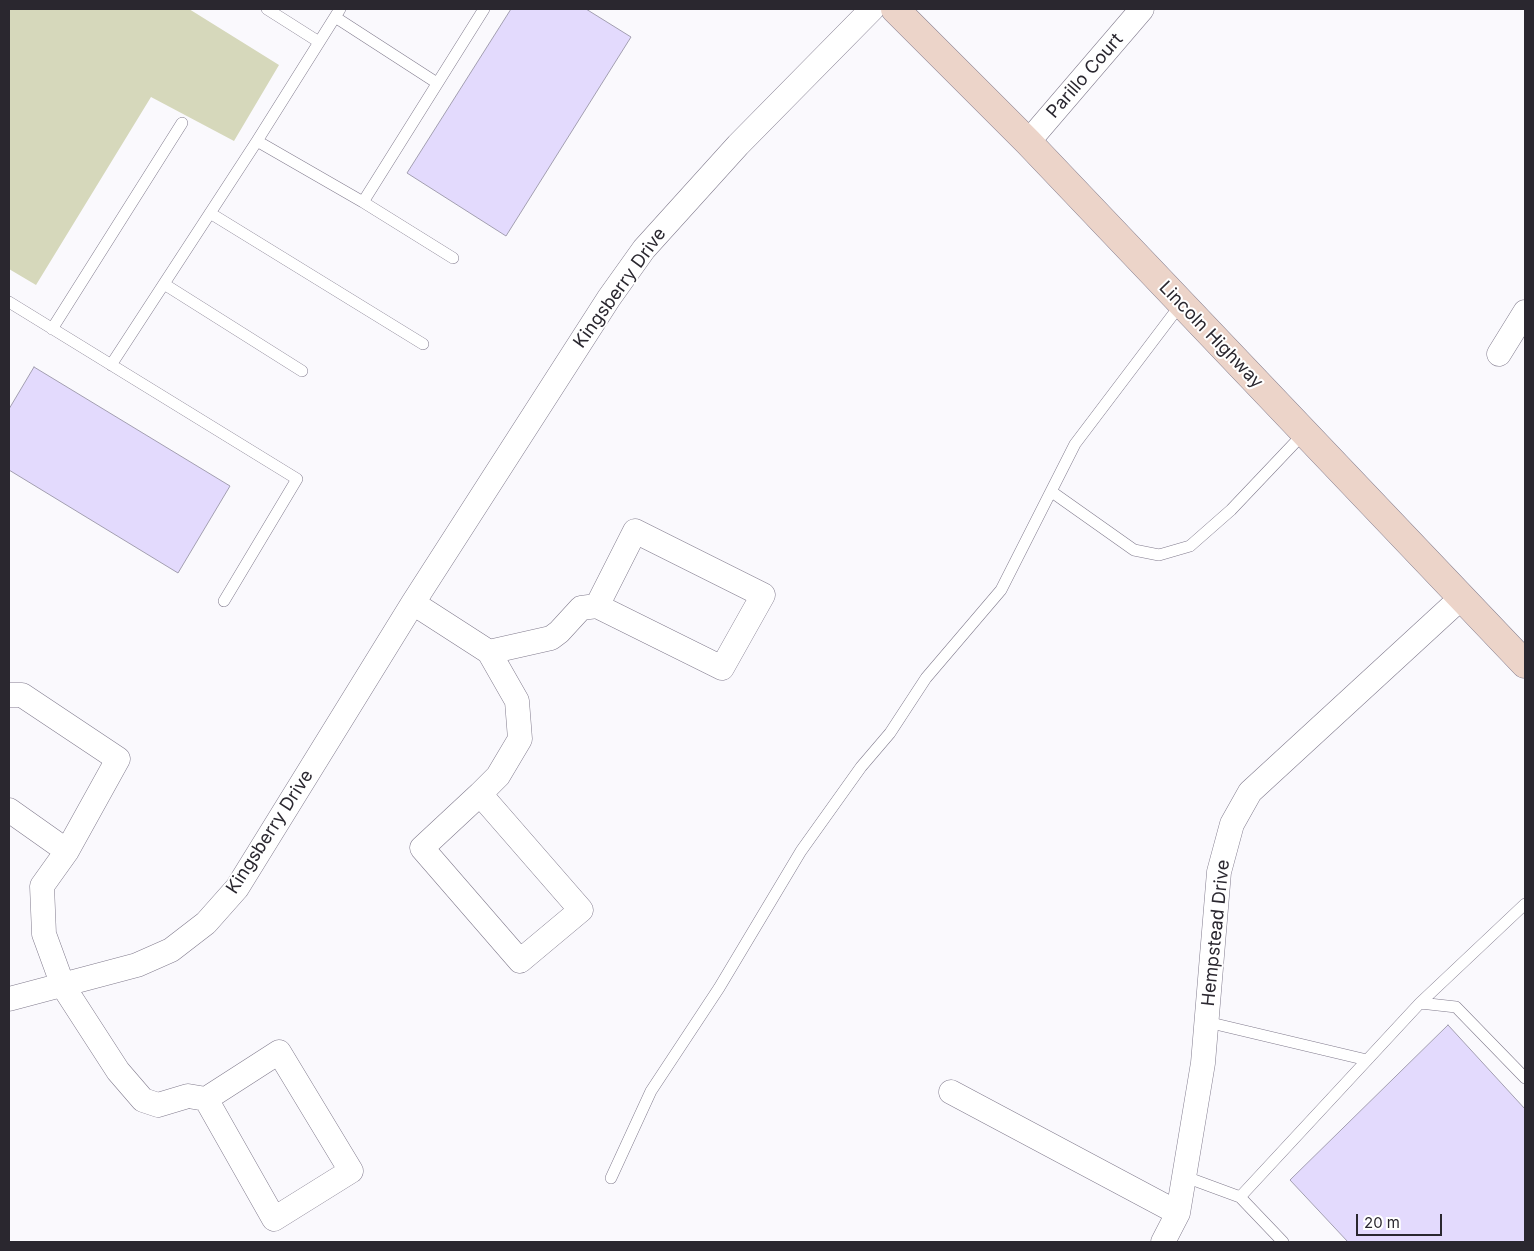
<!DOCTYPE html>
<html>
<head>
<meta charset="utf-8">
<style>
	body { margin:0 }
	#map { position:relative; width:1534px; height:1251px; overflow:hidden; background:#faf9fd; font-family:Inter,sans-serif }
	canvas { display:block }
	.frame { position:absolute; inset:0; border:10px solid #2a272f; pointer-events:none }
	.scale { position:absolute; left:1356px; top:1214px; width:86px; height:22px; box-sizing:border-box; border:2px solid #2a272f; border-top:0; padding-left:6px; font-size:15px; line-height:18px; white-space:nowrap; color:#2a272f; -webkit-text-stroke:4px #fff; paint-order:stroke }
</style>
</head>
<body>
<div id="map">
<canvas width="1534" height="1251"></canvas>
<div class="frame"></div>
<div class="scale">20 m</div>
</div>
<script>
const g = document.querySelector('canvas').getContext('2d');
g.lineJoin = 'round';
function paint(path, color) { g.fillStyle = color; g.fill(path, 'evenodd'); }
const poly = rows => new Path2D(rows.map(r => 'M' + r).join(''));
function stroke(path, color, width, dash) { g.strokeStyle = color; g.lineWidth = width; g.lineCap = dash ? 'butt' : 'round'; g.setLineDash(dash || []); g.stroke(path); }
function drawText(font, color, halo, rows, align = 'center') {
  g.font = font + ' Inter,sans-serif'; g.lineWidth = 4; g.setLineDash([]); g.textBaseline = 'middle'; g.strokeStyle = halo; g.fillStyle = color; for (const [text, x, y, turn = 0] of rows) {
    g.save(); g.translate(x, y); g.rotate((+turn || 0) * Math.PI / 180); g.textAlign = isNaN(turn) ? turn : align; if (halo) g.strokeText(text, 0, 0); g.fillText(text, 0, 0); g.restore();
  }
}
paint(poly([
	[9,9,189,9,279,65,234,141,151,97,36,285,9,269]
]), '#d6d8bb');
const building = poly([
	[511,9,586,9,631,37,506,236,407,173,511,9],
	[34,367,230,486,178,573,9,470,9,409,34,367],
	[1448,1025,1525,1109,1525,1242,1348,1242,1290,1180,1448,1025]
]);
paint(building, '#e3dafd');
stroke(building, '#a29eb0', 1);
const lane = poly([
	[267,9,319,42],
	[335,17,437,83],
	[257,141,363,202,484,9],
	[363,202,453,258],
	[210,213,423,344],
	[164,284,302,371],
	[9,302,297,479,224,601],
	[52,329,182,123],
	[111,365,257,141,340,9],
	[1052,492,1134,550,1159,555,1190,546,1231,510,1305,432],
	[1420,1003,1525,904],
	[1207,1022,1367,1060],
	[1183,1176,1240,1197,1283,1242],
	[611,1178,651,1091,719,988,801,851,861,767,890,733,926,678,1001,590,1075,444,1181,304],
	[1240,1197,1420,1003,1456,1007,1525,1078]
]);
const street = poly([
	[1028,142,1142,9],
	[1499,354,1525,312],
	[413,603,489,652,551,638,559,632,581,608,597,606,722,668,763,595,635,531,597,606],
	[9,695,22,695,118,759,67,851,42,886,44,934,63,986,118,1071,143,1100,158,1105,188,1096,206,1099,279,1052,351,1171,274,1219,206,1099],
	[480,794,422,848,520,961,581,910,480,794,498,776,520,739,517,701,489,652],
	[9,810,67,851],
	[9,999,137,965,171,950,206,923,237,888,413,603,609,298,644,249,738,145,872,9],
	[951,1092,1178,1213],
	[1163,1242,1178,1213,1203,1063,1219,872,1232,824,1250,792,1461,598]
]);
const secondary = poly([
	[895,9,1028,142,1525,664]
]);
stroke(lane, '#817b8d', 12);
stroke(street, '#817b8d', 25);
stroke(secondary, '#817b8d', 29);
stroke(lane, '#fff', 11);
stroke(street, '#fff', 24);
stroke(secondary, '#ecd4c9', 28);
drawText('18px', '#2a272f', '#fff', [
	["Parillo Court",1085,76,-49],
	["Kingsberry Drive",620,288,-54],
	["Lincoln Highway",1211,335,46],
	["Kingsberry Drive",270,832,-57],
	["Hempstead Drive",1216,933,-84]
]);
</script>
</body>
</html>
